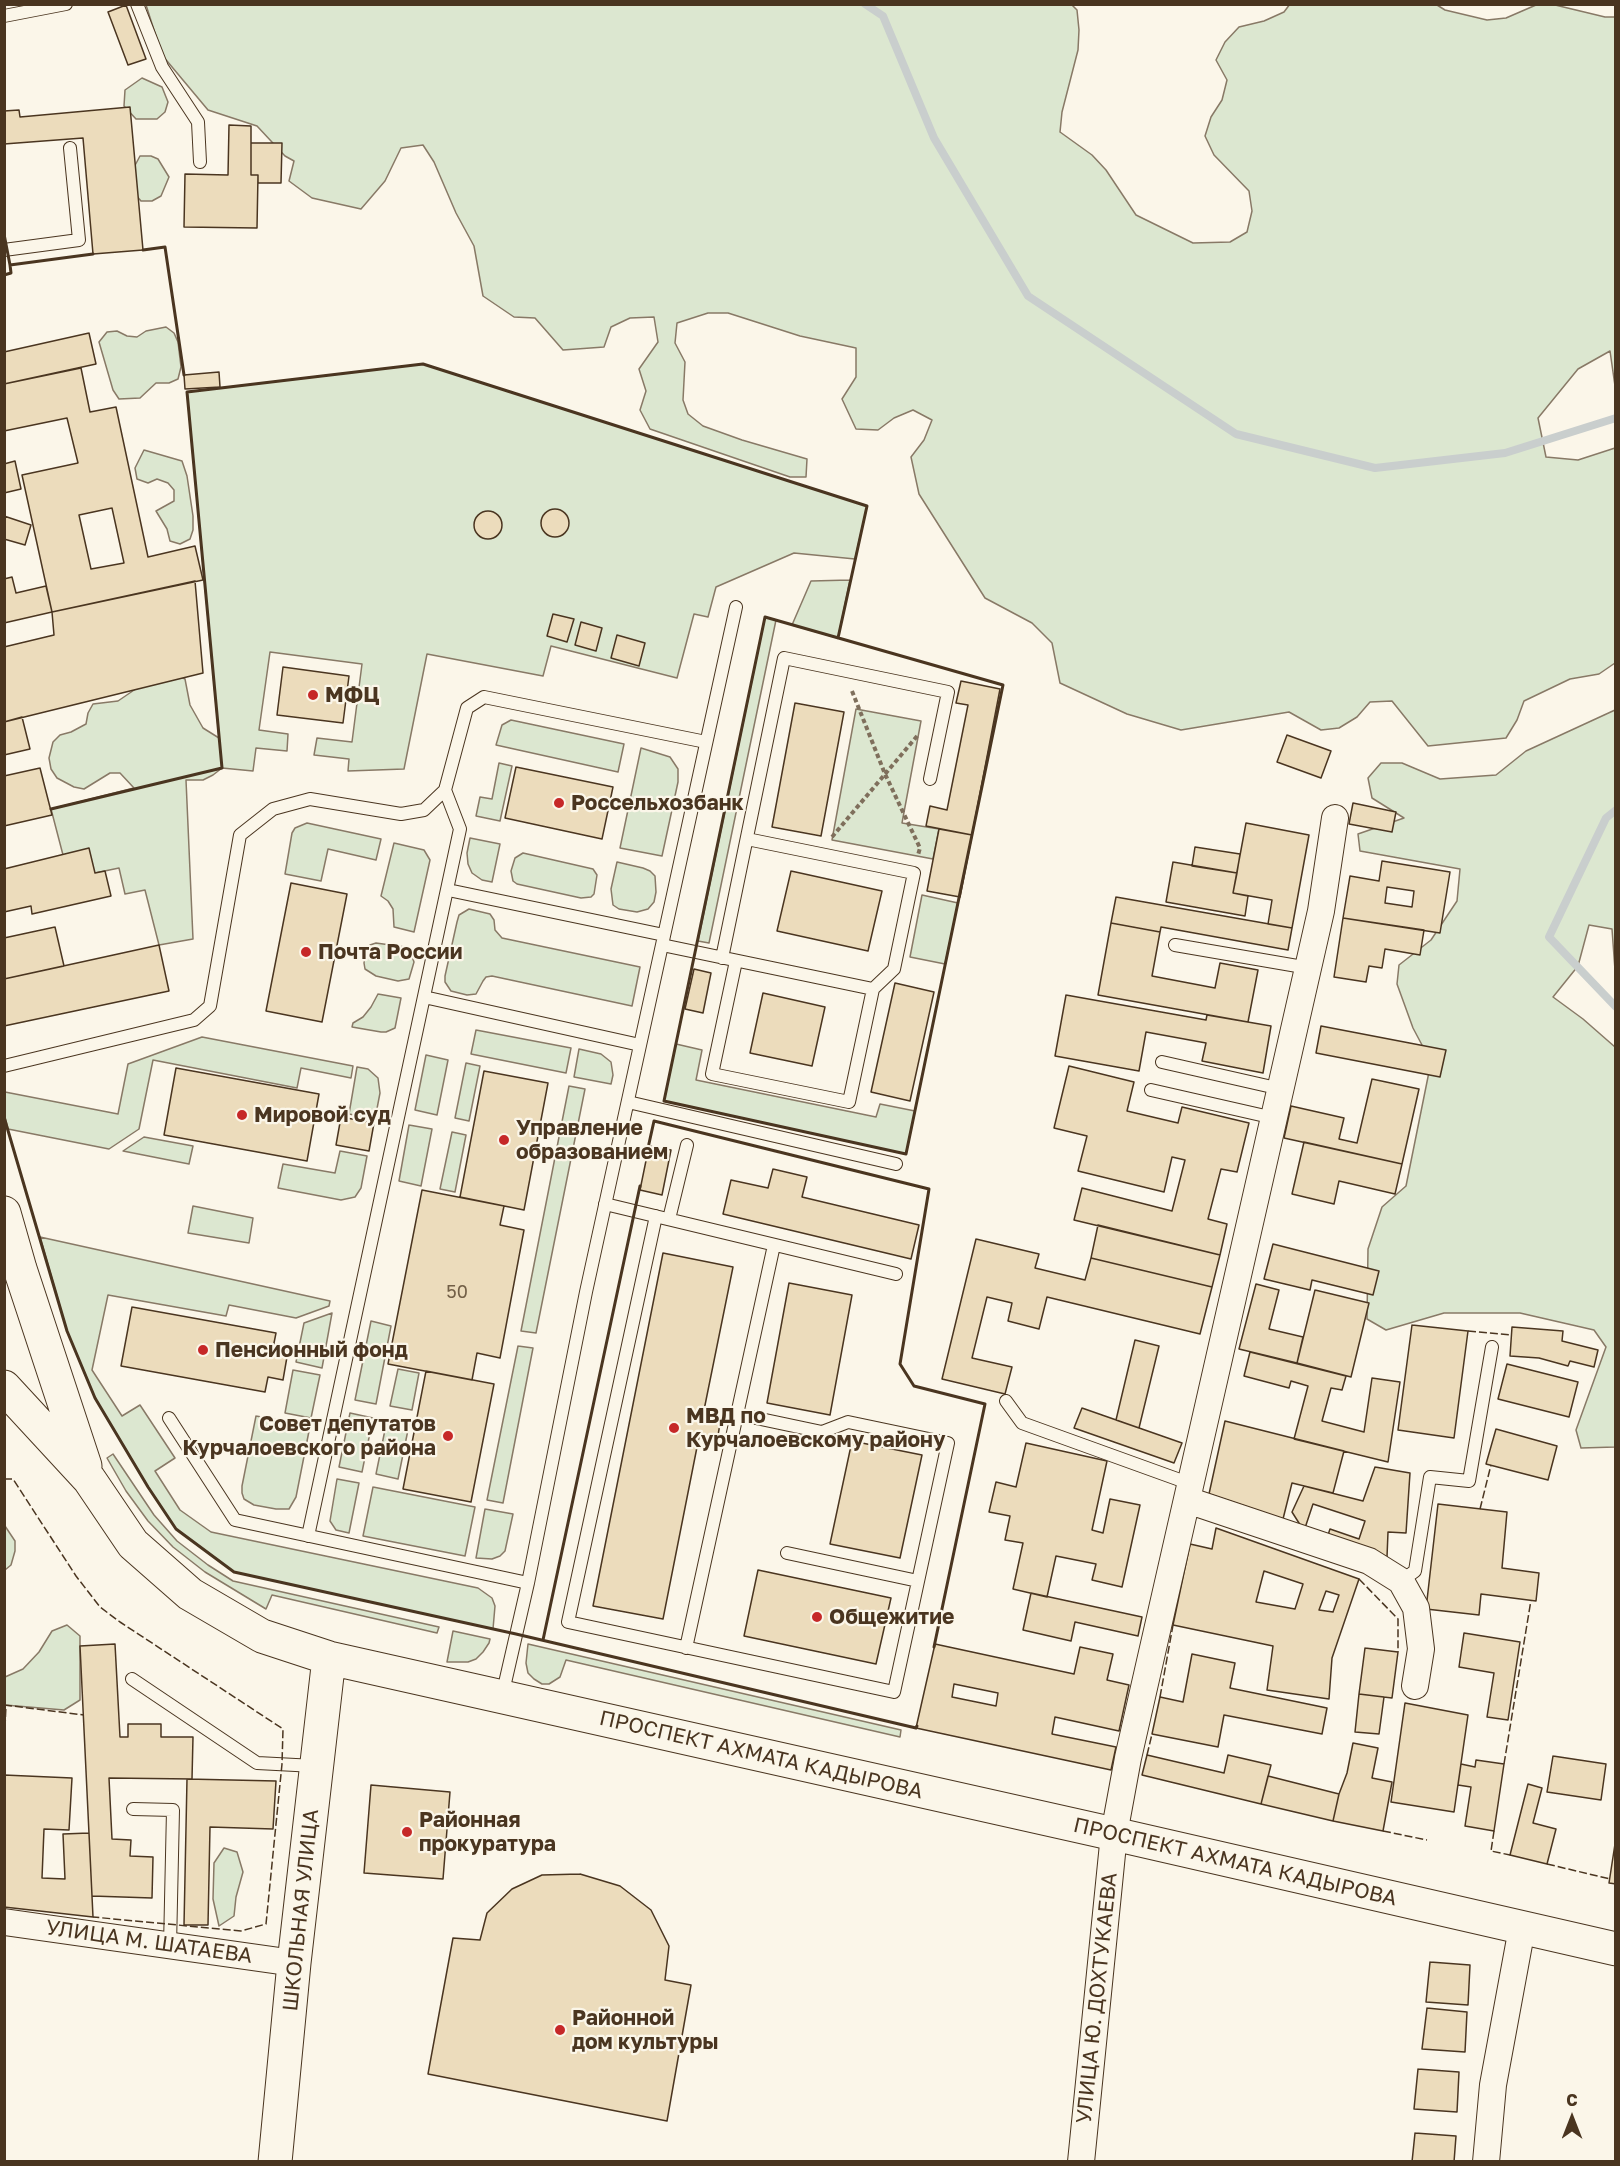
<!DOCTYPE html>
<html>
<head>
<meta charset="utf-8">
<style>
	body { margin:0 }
	#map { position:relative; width:1620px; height:2166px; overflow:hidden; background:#fbf6e9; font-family:"Golos Text",sans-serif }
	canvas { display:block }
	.frame { position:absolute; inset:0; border:6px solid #4a3520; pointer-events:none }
	.north { position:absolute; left:1542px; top:2088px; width:60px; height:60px; -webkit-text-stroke:4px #fbf6e9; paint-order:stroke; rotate:0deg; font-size:16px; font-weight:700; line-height:24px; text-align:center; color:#4a3520 }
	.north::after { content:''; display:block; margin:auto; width:21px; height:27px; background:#4a3520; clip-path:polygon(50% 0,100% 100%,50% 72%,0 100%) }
</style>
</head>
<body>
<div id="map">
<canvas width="1620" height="2166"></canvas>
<div class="frame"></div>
<div class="north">С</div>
</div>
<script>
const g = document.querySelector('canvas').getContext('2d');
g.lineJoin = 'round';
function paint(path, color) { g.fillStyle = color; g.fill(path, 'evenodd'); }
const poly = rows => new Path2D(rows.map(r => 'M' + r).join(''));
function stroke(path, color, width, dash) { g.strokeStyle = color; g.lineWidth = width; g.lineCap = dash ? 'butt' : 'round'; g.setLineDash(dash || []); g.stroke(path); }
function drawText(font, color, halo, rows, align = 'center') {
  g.font = font + ' "Golos Text",sans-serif'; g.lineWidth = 4.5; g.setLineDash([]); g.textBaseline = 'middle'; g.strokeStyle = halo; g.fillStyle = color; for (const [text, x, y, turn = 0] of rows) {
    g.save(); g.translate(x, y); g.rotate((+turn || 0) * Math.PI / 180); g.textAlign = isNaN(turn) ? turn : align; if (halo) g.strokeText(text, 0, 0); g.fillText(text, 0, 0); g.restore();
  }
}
const green = poly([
	[1290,4,1437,5,1445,10,1487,20,1506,18,1536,5,1551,4,1605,17,1615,17,1615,386,1610,351,1578,369,1538,418,1546,457,1578,460,1615,448,1615,663,1599,674,1570,679,1524,701,1517,720,1506,738,1428,746,1392,701,1370,702,1357,717,1339,728,1321,730,1289,712,1181,730,1127,714,1060,683,1052,643,1032,623,985,598,919,494,911,457,924,440,932,420,913,410,894,418,878,430,856,429,842,399,856,377,856,348,800,336,728,313,708,313,677,323,675,343,685,362,683,400,688,414,703,426,742,440,807,459,806,477,790,477,650,429,640,410,646,391,639,369,658,342,654,317,630,318,611,327,604,347,563,350,535,318,514,317,483,296,474,246,456,213,434,162,423,145,401,148,385,181,361,209,312,198,289,181,294,161,285,156,257,126,208,110,162,55,146,5,1072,5,1077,10,1079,30,1078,50,1062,112,1060,132,1092,155,1106,170,1136,215,1193,243,1230,242,1247,232,1252,211,1249,191,1214,155,1205,136,1211,117,1222,100,1227,80,1216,60,1225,42,1239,27,1264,21,1284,12,1290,4],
	[142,78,162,87,168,102,165,112,157,119,136,119,124,106,125,90,142,78],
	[140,156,151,156,158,159,169,177,161,196,152,201,141,201,134,193,132,171,140,156],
	[166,327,174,333,178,342,181,367,178,379,169,383,156,383,140,398,119,399,113,390,99,342,107,332,117,331,127,336,137,337,146,331,166,327],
	[423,364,867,506,855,559,794,553,716,587,708,617,694,614,677,678,551,646,543,676,427,654,404,769,348,771,349,759,314,755,317,738,352,742,362,664,270,652,259,730,288,734,287,751,256,748,253,771,222,768,213,775,203,780,186,780,193,939,159,945,145,890,125,894,119,868,95,873,63,855,51,809,134,788,120,773,110,773,84,789,74,787,57,778,51,769,49,758,53,742,60,735,71,732,86,724,88,713,93,704,118,701,165,669,185,679,190,705,203,728,219,738,187,392,423,364],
	[144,450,182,461,187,476,193,516,193,530,190,539,180,544,170,541,167,529,156,511,174,501,174,490,168,483,157,479,148,483,137,479,135,468,144,450],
	[850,580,838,638,792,625,811,581,850,580],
	[765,617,776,620,709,943,698,941,765,617],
	[856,709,921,721,902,823,939,829,933,859,832,840,856,709],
	[1615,710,1615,970,1612,929,1589,925,1578,966,1553,997,1583,1019,1615,1047,1615,1447,1581,1448,1576,1430,1606,1347,1594,1330,1520,1313,1444,1313,1386,1330,1367,1319,1368,1249,1382,1207,1406,1186,1431,1062,1413,1028,1397,984,1399,965,1431,940,1457,901,1460,869,1360,851,1358,834,1404,818,1372,798,1368,778,1381,763,1402,763,1440,779,1496,775,1526,751,1615,710],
	[511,720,624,744,618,772,496,745,502,725,511,720],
	[641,748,670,757,678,769,678,782,662,856,620,848,641,748],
	[499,763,512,766,500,821,476,816,480,797,492,799,499,763],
	[307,823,381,839,376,860,328,849,321,881,285,874,292,833,295,828,307,823],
	[470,838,500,844,492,882,482,880,472,873,468,864,467,853,470,838],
	[394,843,424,850,430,860,414,932,394,927,393,909,388,901,381,896,394,843],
	[523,853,593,869,597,875,594,894,591,897,581,898,517,884,513,881,511,871,515,858,523,853],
	[617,862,643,868,650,871,655,876,656,892,654,902,648,909,637,912,619,909,613,905,611,889,617,862],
	[922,895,958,903,945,964,910,957,922,895],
	[469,909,490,914,494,920,495,930,502,938,640,967,632,1006,492,976,486,977,483,981,476,994,467,995,451,991,445,982,445,976,457,922,459,915,469,909],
	[376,943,405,947,410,951,414,962,409,979,398,981,376,976,365,969,364,963,366,950,370,945,376,943],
	[378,994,401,998,395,1028,386,1032,381,1032,352,1027,353,1023,363,1017,371,1007,378,994],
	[476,1030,571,1048,566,1073,471,1054,476,1030],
	[202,1037,353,1066,351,1078,301,1068,297,1088,153,1060,139,1129,109,1149,8,1129,5,1117,5,1092,118,1114,128,1064,202,1037],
	[676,1044,702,1050,696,1080,876,1117,880,1104,915,1111,906,1154,664,1101,676,1044],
	[579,1049,601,1054,611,1062,613,1075,611,1084,574,1077,579,1049],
	[426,1055,448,1060,437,1115,415,1110,426,1055],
	[466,1063,480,1066,469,1121,455,1118,466,1063],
	[357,1067,368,1069,378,1078,380,1093,375,1119,349,1114,357,1067],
	[569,1086,585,1089,536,1333,521,1331,569,1086],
	[409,1125,432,1129,421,1186,399,1181,409,1125],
	[452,1132,466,1135,455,1192,440,1189,452,1132],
	[144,1137,193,1146,189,1164,123,1151,144,1137],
	[340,1151,367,1156,361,1188,355,1197,341,1200,278,1188,283,1164,335,1173,340,1151],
	[193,1206,253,1218,249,1243,188,1233,193,1206],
	[40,1237,330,1301,329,1306,296,1318,229,1305,226,1316,108,1295,92,1370,122,1416,140,1405,175,1458,155,1471,180,1510,211,1532,478,1588,492,1598,495,1606,493,1629,234,1572,176,1529,148,1487,95,1398,67,1331,40,1237],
	[332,1313,322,1368,296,1362,304,1323,332,1313],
	[371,1321,391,1326,376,1404,355,1400,371,1321],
	[518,1346,533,1348,503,1503,487,1500,518,1346],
	[398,1369,419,1373,412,1410,390,1406,398,1369],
	[293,1370,320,1375,311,1418,285,1413,293,1370],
	[350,1413,373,1418,362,1472,339,1467,350,1413],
	[256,1416,310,1426,296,1497,289,1509,276,1509,254,1505,244,1499,242,1493,242,1486,256,1416],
	[387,1420,409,1425,398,1479,376,1474,387,1420],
	[113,1454,154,1515,177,1541,208,1565,233,1581,439,1627,437,1633,272,1595,266,1609,205,1572,173,1547,148,1521,126,1491,107,1458,113,1454],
	[337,1479,359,1483,349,1533,336,1530,330,1521,337,1479],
	[373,1487,475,1507,465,1556,363,1536,373,1487],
	[485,1509,513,1514,505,1551,500,1556,492,1559,476,1558,485,1509],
	[5,1526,15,1541,15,1551,11,1565,5,1570,5,1526],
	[67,1625,80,1636,80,1700,64,1710,5,1705,5,1677,23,1669,39,1652,52,1631,67,1625],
	[453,1631,490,1639,489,1643,483,1652,476,1659,468,1662,447,1662,453,1631],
	[528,1644,901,1730,900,1737,566,1660,560,1677,549,1684,542,1684,534,1679,528,1673,526,1663,528,1644],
	[224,1848,237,1852,243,1872,236,1897,234,1916,219,1926,213,1899,214,1863,224,1848]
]);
paint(green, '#dce7d0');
stroke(green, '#887966', 1.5);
stroke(poly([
	[865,4,883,16,934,138,1028,296,1236,434,1375,468,1505,453,1616,418],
	[1616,810,1606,818,1549,937,1616,1007]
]), '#c9cecd', 8);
const building = poly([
	[126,5,146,59,128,65,108,12,126,5],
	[130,107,143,250,93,254,83,138,4,144,4,111,19,110,20,117,130,107],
	[229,125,251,126,251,175,258,175,257,228,184,227,185,174,228,175,229,125],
	[251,143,282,143,281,183,258,183,258,175,251,175,251,143],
	[89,333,96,364,4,384,4,352,89,333],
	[81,368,90,412,116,407,148,557,195,546,203,580,52,612,22,475,78,463,67,418,4,431,4,384,81,368],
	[112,508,124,563,91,569,79,515,112,508],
	[219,372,220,387,185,389,184,375,219,372],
	[15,461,21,489,4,493,4,464,15,461],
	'541 523a14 14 0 1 1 28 0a14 14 0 1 1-28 0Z',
	'474 525a14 14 0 1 1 28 0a14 14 0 1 1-28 0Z',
	[4,516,31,525,25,545,4,539,4,516],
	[12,577,16,593,46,586,52,612,4,623,4,579,12,577],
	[195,581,203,673,4,722,4,647,54,635,52,612,195,581],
	[553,614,574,619,567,642,547,636,553,614],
	[581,622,602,628,596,651,575,645,581,622],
	[617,635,645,643,639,666,611,658,617,635],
	[283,667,349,676,343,723,277,715,283,667],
	[961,681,1000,689,972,835,926,826,930,806,947,810,968,705,956,703,961,681],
	[795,703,844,712,821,836,772,827,795,703],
	[22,717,30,749,4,755,4,722,22,717],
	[1287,735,1331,751,1321,778,1277,762,1287,735],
	[516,767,613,787,602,839,505,818,516,767],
	[40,768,52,815,4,826,4,776,40,768],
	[1353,803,1396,812,1392,832,1349,824,1353,803],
	[1246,823,1309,835,1292,928,1268,924,1272,900,1233,893,1246,823],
	[939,829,972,835,960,897,927,891,939,829],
	[1195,847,1240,854,1237,873,1192,866,1195,847],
	[89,848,95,873,105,871,111,896,32,914,31,906,4,912,4,869,89,848],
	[1382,861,1450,872,1440,933,1343,918,1350,876,1379,881,1382,861],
	[1387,887,1414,891,1412,907,1385,903,1387,887],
	[1173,862,1237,873,1233,893,1248,896,1245,916,1166,902,1173,862],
	[791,871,882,891,868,951,777,931,791,871],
	[291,883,347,894,322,1022,266,1011,291,883],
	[1116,897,1292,928,1288,950,1161,927,1160,932,1111,923,1116,897],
	[1343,918,1424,930,1420,955,1385,949,1382,968,1369,966,1366,982,1334,977,1343,918],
	[1111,923,1160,932,1152,976,1215,988,1220,963,1258,970,1248,1022,1098,995,1111,923],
	[55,927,64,966,4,979,4,938,55,927],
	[159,945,169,991,4,1026,4,979,159,945],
	[694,969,711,973,703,1013,685,1009,694,969],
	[895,983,934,992,910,1101,871,1092,895,983],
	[763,993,825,1007,812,1066,750,1053,763,993],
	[1066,995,1206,1020,1207,1015,1271,1026,1263,1073,1202,1061,1206,1043,1146,1032,1139,1071,1055,1056,1066,995],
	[1321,1026,1446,1050,1440,1077,1316,1053,1321,1026],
	[1069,1066,1134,1082,1127,1111,1178,1123,1182,1107,1249,1123,1237,1172,1221,1169,1208,1219,1227,1224,1220,1255,1074,1220,1082,1188,1172,1211,1185,1160,1172,1157,1164,1192,1078,1171,1087,1136,1054,1128,1069,1066],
	[176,1068,319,1094,307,1161,164,1135,176,1068],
	[484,1071,548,1083,524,1210,460,1197,484,1071],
	[1372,1079,1419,1089,1402,1164,1284,1138,1291,1106,1344,1118,1339,1139,1357,1143,1372,1079],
	[341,1117,374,1123,369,1151,336,1145,341,1117],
	[1304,1142,1402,1164,1395,1194,1339,1181,1334,1204,1292,1194,1304,1142],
	[649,1146,671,1150,662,1195,640,1190,649,1146],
	[773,1169,807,1177,802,1197,919,1225,911,1259,723,1214,731,1180,768,1188,773,1169],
	[422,1190,504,1206,500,1225,524,1230,500,1358,477,1353,472,1380,388,1364,422,1190],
	[1098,1225,1220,1255,1212,1287,1091,1258,1098,1225],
	[976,1239,1039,1254,1035,1268,1085,1280,1091,1258,1212,1287,1200,1334,1047,1297,1039,1329,1008,1321,1012,1303,987,1297,972,1358,1012,1367,1005,1394,942,1379,976,1239],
	[1273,1244,1379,1271,1373,1295,1312,1280,1310,1290,1264,1279,1273,1244],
	[663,1253,733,1267,703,1415,721,1418,717,1441,699,1437,663,1619,593,1606,663,1253],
	[789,1283,852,1295,830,1415,767,1403,789,1283],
	[1256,1284,1279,1290,1269,1329,1303,1337,1297,1363,1239,1349,1256,1284],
	[1315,1290,1369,1303,1351,1377,1297,1363,1315,1290],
	[132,1307,276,1333,273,1348,288,1351,283,1380,268,1377,265,1392,121,1366,132,1307],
	[1412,1325,1468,1331,1454,1438,1398,1430,1412,1325],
	[1512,1327,1563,1331,1562,1341,1598,1350,1594,1367,1570,1361,1568,1366,1539,1358,1510,1356,1512,1327],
	[1135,1340,1159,1346,1139,1428,1116,1420,1135,1340],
	[1250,1352,1346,1376,1342,1390,1331,1388,1322,1421,1364,1432,1372,1378,1400,1382,1388,1462,1294,1439,1308,1386,1291,1381,1289,1388,1244,1376,1250,1352],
	[1507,1364,1578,1382,1569,1417,1498,1399,1507,1364],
	[426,1371,494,1384,471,1502,403,1489,426,1371],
	[1082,1408,1182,1443,1174,1463,1074,1428,1082,1408],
	[1225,1421,1344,1451,1333,1493,1292,1483,1283,1519,1209,1494,1225,1421],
	[1496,1429,1557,1446,1548,1480,1486,1464,1496,1429],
	[852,1441,922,1455,900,1558,830,1544,852,1441],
	[1026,1443,1107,1461,1092,1530,1103,1533,1110,1499,1140,1505,1122,1587,1092,1580,1096,1564,1056,1556,1047,1597,1013,1589,1023,1543,1005,1540,1010,1516,989,1512,996,1482,1016,1487,1026,1443],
	[1375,1467,1410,1473,1406,1533,1388,1532,1387,1557,1327,1538,1330,1529,1359,1539,1365,1521,1313,1504,1304,1531,1292,1512,1304,1486,1363,1501,1375,1467],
	[1438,1504,1507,1512,1502,1568,1539,1573,1536,1601,1481,1594,1479,1615,1426,1609,1438,1504],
	[1216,1528,1359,1579,1332,1658,1329,1699,1267,1690,1273,1646,1173,1625,1190,1544,1212,1549,1216,1528],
	[1264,1571,1303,1584,1295,1609,1256,1602,1264,1571],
	[1326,1591,1339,1595,1333,1612,1319,1610,1326,1591],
	[758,1570,891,1598,876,1664,744,1636,758,1570],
	[1031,1593,1142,1617,1138,1636,1075,1622,1071,1641,1023,1630,1031,1593],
	[1464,1633,1520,1642,1508,1720,1487,1717,1494,1673,1459,1667,1464,1633],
	[115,1644,120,1737,128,1737,128,1724,161,1724,161,1737,193,1737,192,1779,109,1778,112,1839,131,1840,130,1856,153,1857,152,1898,92,1896,80,1646,115,1644],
	[935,1644,1074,1674,1080,1647,1113,1654,1107,1680,1129,1685,1119,1731,1055,1717,1052,1734,1116,1747,1111,1770,916,1728,935,1644],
	[954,1684,998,1693,996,1706,952,1697,954,1684],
	[1365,1648,1398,1652,1392,1698,1359,1694,1365,1648],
	[1192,1654,1235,1663,1230,1688,1327,1708,1322,1734,1224,1715,1218,1747,1152,1734,1160,1697,1183,1702,1192,1654],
	[1359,1694,1384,1697,1379,1734,1355,1732,1359,1694],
	[1405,1703,1468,1715,1454,1812,1391,1802,1405,1703],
	[1353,1743,1378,1748,1372,1778,1392,1782,1383,1831,1333,1821,1339,1794,1347,1773,1353,1743],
	[1147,1755,1224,1773,1228,1755,1271,1765,1261,1804,1142,1775,1147,1755],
	[1553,1756,1606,1764,1601,1800,1547,1792,1553,1756],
	[1476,1760,1504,1764,1494,1831,1465,1826,1471,1787,1458,1785,1461,1764,1475,1767,1476,1760],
	[4,1775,72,1778,69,1830,44,1829,42,1878,65,1879,63,1834,89,1833,93,1917,4,1907,4,1775],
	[1268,1776,1339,1794,1333,1821,1261,1804,1268,1776],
	[187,1779,276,1781,273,1829,210,1827,208,1925,184,1925,187,1779],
	[1528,1784,1542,1788,1533,1823,1556,1829,1547,1864,1510,1855,1528,1784],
	[371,1785,450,1792,443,1879,364,1873,371,1785],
	[1615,1844,1616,1844,1616,1884,1609,1883,1615,1844],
	[580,1874,620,1886,651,1910,669,1946,665,1980,691,1985,667,2121,428,2074,453,1938,480,1940,487,1913,512,1889,542,1875,580,1874],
	[1430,1962,1470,1965,1468,2005,1426,2002,1430,1962],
	[1427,2008,1467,2012,1465,2052,1422,2049,1427,2008],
	[1418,2069,1459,2072,1457,2112,1414,2109,1418,2069],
	[1415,2133,1456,2136,1454,2162,1412,2162,1415,2133]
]);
paint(building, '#ecdcbc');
stroke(building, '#4a3520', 1.5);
const lane = poly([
	[137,4,162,67,198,122,200,162],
	[4,16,66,4],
	[4,250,79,240,70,148],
	[448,890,664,935],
	[662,945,873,989],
	[1175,945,1309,968],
	[722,958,784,658,948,692,930,779],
	[736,961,712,1074,849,1102,873,989,894,969,914,873,747,839],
	[424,997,640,1045],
	[1162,1062,1281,1089],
	[4,1066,194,1020,210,1006,240,835,273,809,310,799,401,814,424,810,445,790,467,708,484,697,706,742],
	[1151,1090,1274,1118],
	[628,1102,896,1164],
	[605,1204,896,1274],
	[656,1216,568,1622,894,1692,948,1443,848,1422,822,1432,737,1414],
	[669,1219,687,1145],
	[1006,1401,1022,1423,1191,1484],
	[169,1418,235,1520,528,1583,586,1292,736,607],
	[308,1536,460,829,445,790],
	[787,1553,918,1581],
	[1401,1581,1415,1571,1430,1477,1469,1481,1492,1347],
	[686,1648,774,1245],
	[132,1679,257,1763,315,1766],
	[502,1696,528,1583],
	[133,1809,173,1810,170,1946]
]);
const street = poly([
	[1187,1500,1369,1561,1401,1581,1416,1608,1421,1649,1415,1686],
	[4,1922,294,1963],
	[1081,2162,1114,1834,1128,1758,1321,911,1335,818],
	[1486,2162,1493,2085,1522,1928]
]);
const secondary = poly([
	[4,1213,20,1269,85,1466],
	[4,1387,89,1479,133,1544,190,1594,262,1636,329,1658,1114,1834,1616,1949],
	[275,2162,294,1963,329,1658]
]);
stroke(lane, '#4a3520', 14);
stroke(street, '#4a3520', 28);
stroke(secondary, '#4a3520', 35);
stroke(poly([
	[852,691,885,774,920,848,918,855],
	[832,837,918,735]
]), '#7f6f5c', 4, [4.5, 3]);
stroke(lane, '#fbf6e9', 12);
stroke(street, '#fbf6e9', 26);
stroke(secondary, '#fbf6e9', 33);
stroke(poly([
	[1468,1331,1512,1335],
	[4,1479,13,1479,76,1576,100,1607,120,1622,283,1729,282,1764,266,1924,241,1931,93,1917],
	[1480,1509,1491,1465],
	[1359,1579,1398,1619,1398,1652],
	[1160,1697,1173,1625],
	[4,1705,84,1715],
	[4,1750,6,1705],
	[1147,1755,1152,1734],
	[1504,1764,1531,1600],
	[1383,1831,1427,1840],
	[1494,1831,1491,1851,1510,1855],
	[1547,1864,1610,1879]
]), '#4a3520', 1.5, [8, 3]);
stroke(poly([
	[4,234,10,265],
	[143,250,165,247,184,375],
	[4,275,11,273,10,265,93,254],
	[765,617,1003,685,906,1154,664,1101,765,617],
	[51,809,222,768,187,392,423,364,867,506,838,638],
	[4,1117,67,1331,95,1398,148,1487,176,1529,234,1572,516,1634,916,1728,917,1726],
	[648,1148,654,1121,929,1189,900,1364,914,1386,985,1404,934,1647],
	[543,1640,640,1186]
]), '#4a3520', 3);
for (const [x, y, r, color] of [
	[313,695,6,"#c62828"],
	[559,803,6,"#c62828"],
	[306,952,6,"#c62828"],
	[242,1115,6,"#c62828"],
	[504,1140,6,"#c62828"],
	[203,1350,6,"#c62828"],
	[674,1428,6,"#c62828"],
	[448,1436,6,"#c62828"],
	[817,1617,6,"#c62828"],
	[407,1832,6,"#c62828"],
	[560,2030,6,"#c62828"]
]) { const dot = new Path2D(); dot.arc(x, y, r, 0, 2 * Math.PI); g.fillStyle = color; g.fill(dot); stroke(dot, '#fbf6e9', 2); }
drawText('18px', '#725f47', null, [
	["50",457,1292]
]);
drawText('bold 21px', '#4a3520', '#fbf6e9', [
	["МФЦ",325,695],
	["Россельхозбанк",571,803],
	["Почта России",318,952],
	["Мировой суд",254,1115],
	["Управление",516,1128],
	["образованием",516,1152],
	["Пенсионный фонд",215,1350],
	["МВД по",686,1416],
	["Курчалоевскому району",686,1440],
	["Совет депутатов",436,1424,"right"],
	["Курчалоевского района",436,1448,"right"],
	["Общежитие",829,1617],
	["Районная",419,1820],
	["прокуратура",419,1844],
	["Районной",572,2018],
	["дом культуры",572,2042]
], 'left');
drawText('21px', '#4a3520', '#fbf6e9', [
	["ПРОСПЕКТ АХМАТА КАДЫРОВА",761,1755,13],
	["ПРОСПЕКТ АХМАТА КАДЫРОВА",1235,1862,13],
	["ШКОЛЬНАЯ УЛИЦА",301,1910,-84],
	["УЛИЦА М. ШАТАЕВА",149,1942,8],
	["УЛИЦА Ю. ДОХТУКАЕВА",1097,1998,-84]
]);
</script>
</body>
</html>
